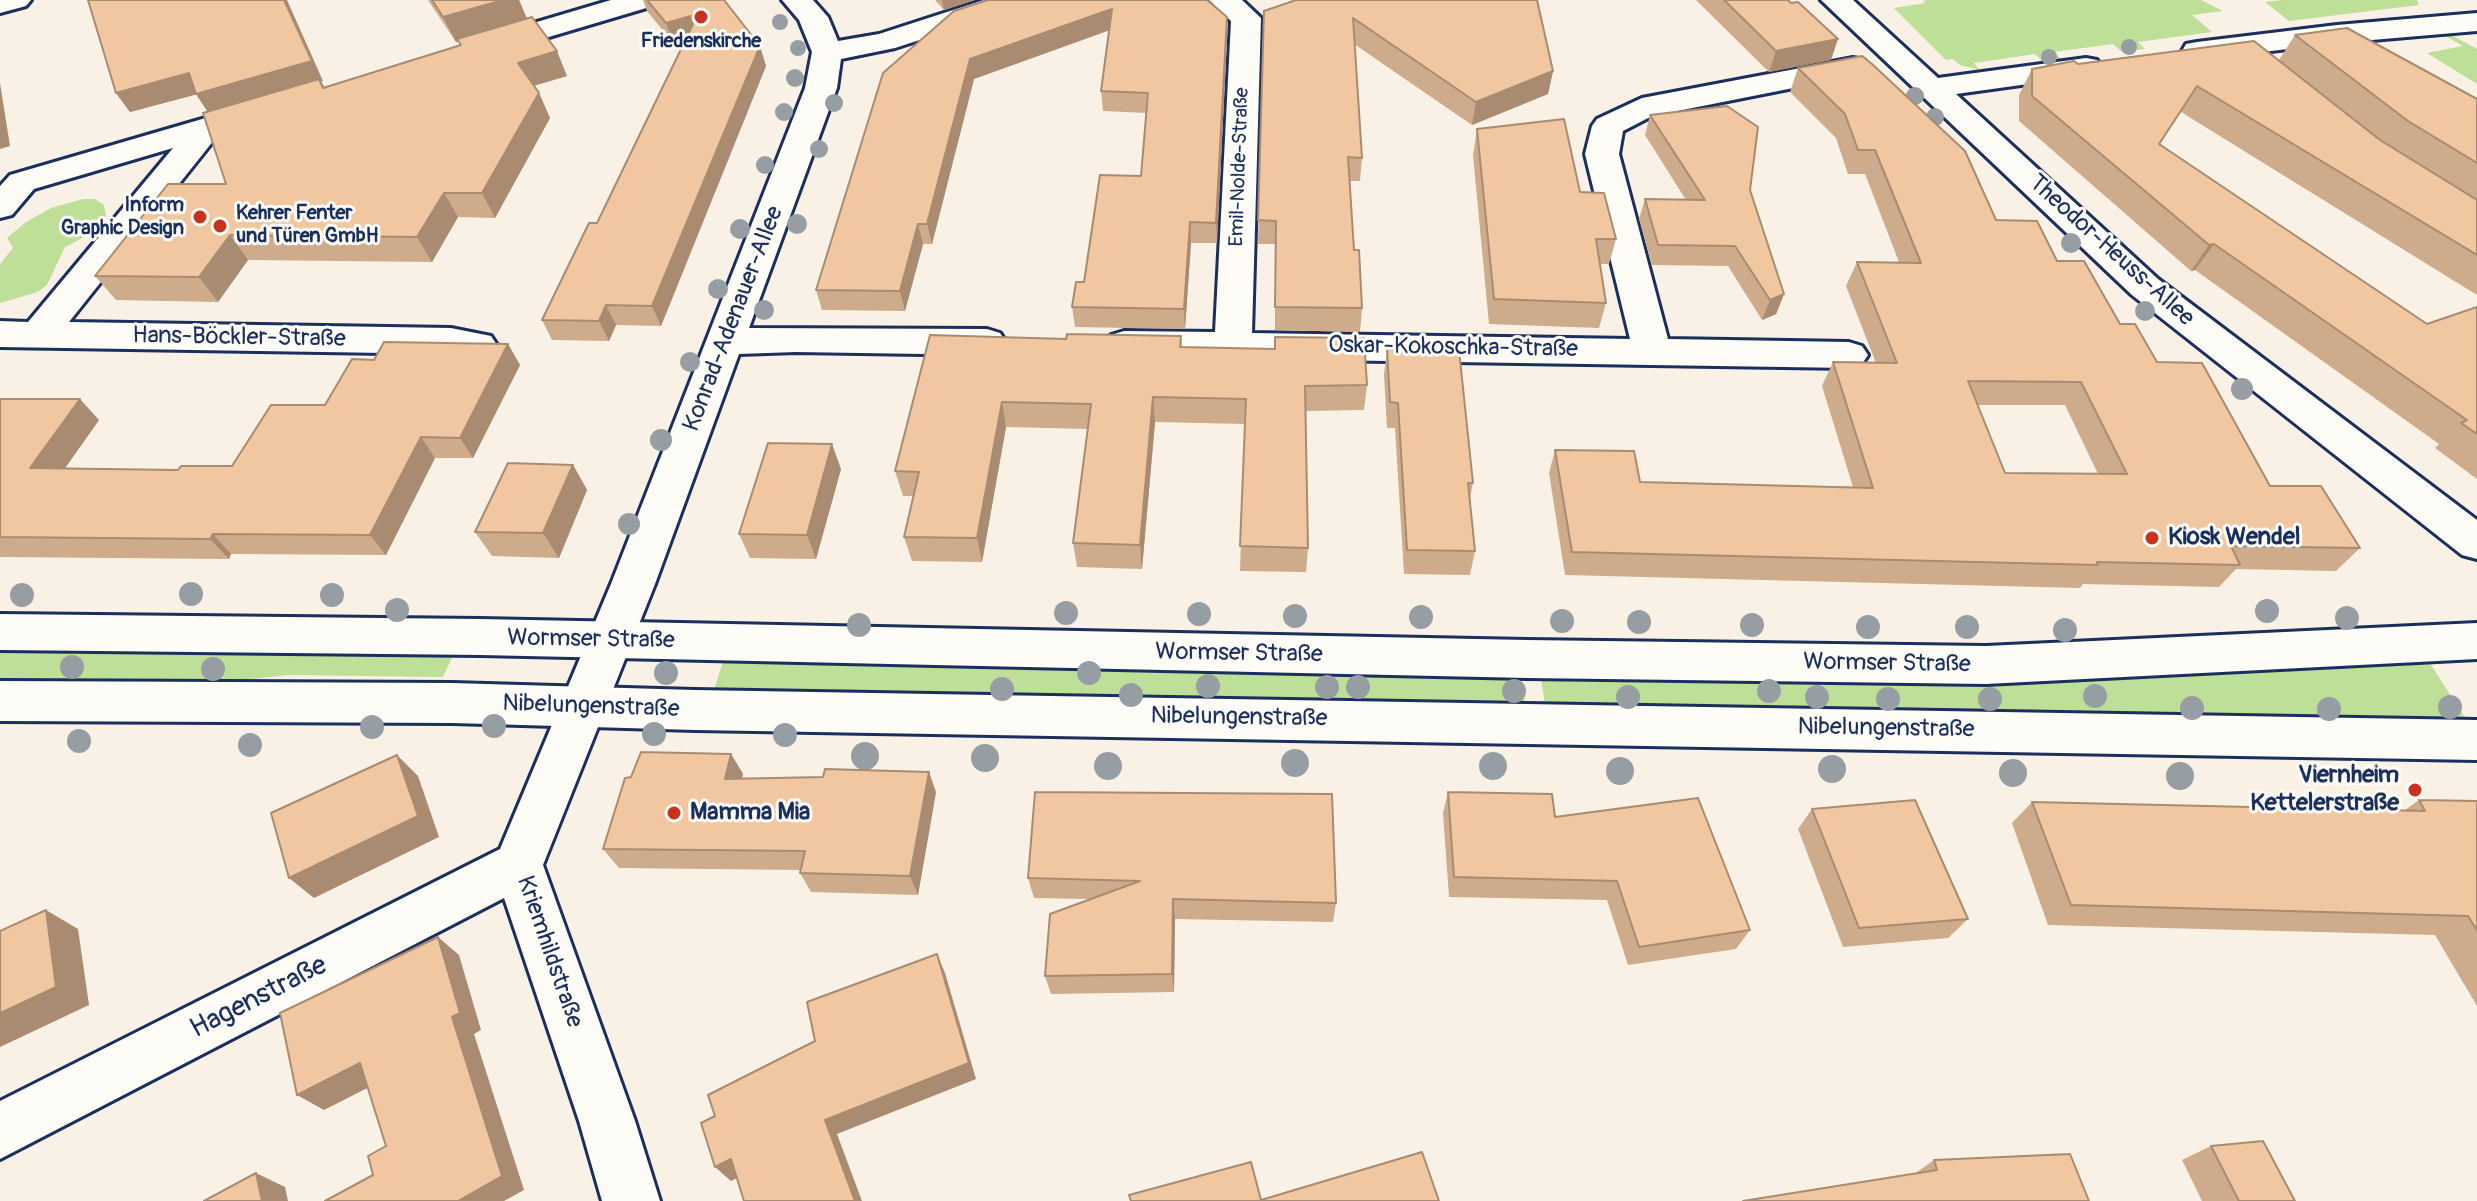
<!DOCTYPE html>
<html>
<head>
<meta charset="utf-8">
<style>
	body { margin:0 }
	canvas { display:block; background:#faf1e6 }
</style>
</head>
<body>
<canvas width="2477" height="1201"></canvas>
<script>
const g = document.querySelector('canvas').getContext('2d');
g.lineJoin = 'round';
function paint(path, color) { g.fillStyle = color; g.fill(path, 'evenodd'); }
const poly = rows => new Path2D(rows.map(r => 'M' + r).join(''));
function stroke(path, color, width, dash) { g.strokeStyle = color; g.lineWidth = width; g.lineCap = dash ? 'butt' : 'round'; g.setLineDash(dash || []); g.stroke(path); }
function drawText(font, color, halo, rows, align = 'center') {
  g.font = font + ' Pangolin,sans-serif'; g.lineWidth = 6; g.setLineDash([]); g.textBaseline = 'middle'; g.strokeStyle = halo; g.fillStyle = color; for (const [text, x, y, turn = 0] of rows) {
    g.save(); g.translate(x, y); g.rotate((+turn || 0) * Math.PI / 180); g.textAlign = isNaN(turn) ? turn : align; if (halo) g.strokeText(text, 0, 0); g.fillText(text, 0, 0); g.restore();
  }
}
paint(poly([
	[1927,0,2201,0,2223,11,2192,15,2212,32,2138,42,2145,49,2122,52,2113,44,2054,52,2062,60,2044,63,2035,54,1974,63,1980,70,1960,65,1953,59,1946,60,1894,8,1925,3,1923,1],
	[2283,0,2417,0,2419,5,2289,21,2265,2],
	[2444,31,2477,49,2477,84,2427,53,2463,46,2438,32],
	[83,199,95,199,104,205,106,215,100,224,92,233,65,247,47,285,38,292,0,303,0,264,13,248,7,238,26,222,51,208],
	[0,644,456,649,443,677,288,675,155,690,0,688],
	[725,655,1521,669,1526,711,712,696],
	[2426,657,2469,724,1546,711,1540,672]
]), '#bedf98');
const minor = poly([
	[0,0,31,0,26,6,0,13,0,0],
	[611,0,658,0,653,6,495,53,484,56,473,53,469,47,473,41,611,0],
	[782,0,813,0,828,17,838,41,879,34,984,0,1029,0,1024,6,895,48,841,59,837,88,749,328,987,329,1000,333,1006,342,1000,351,987,355,796,352,739,354,655,584,543,865,635,1121,660,1201,602,1201,579,1121,504,898,0,1159,0,1101,500,849,611,584,805,88,812,52,799,20,782,0],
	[1209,0,1242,0,1261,18,1252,333,1630,339,1585,154,1592,126,1597,119,1642,98,1853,58,1864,60,1869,67,1864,74,1652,116,1623,131,1619,154,1668,339,1849,342,1862,346,1868,355,1862,364,1849,368,1124,357,1111,353,1105,344,1111,335,1124,331,1215,332,1231,21,1209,0],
	[1821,0,1853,0,1938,78,2086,58,2097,60,2102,67,2097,74,2086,76,1956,94,2158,279,2477,520,2477,559,2462,555,2132,295,1821,0],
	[2477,13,2477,31,2337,43,2197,60,2186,58,2182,51,2186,44,2197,42,2337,25,2477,13],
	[264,101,275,104,280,111,275,118,218,135,69,322,451,328,491,336,497,345,491,354,478,358,451,354,0,347,0,321,28,322,173,148,34,189,12,215,0,218,0,186,10,175,264,101]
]);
const tertiary = poly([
	[0,614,480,619,1527,640,1986,646,2477,623,2477,659,1986,684,1527,678,480,655,0,650,0,614],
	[0,681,452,683,695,690,2477,720,2477,760,695,730,452,723,0,721,0,681]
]);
stroke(minor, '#1b2f5e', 6);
stroke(tertiary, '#1b2f5e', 6);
paint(minor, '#fdfcf7');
paint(tertiary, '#fdfcf7');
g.fillStyle = '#969ea3';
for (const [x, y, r] of [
	[780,22,8],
	[2129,47,8],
	[798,48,8],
	[2049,57,8],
	[795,78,9],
	[1915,96,9],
	[834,103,9],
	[784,112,9],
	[1935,117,9],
	[819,149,9],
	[765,165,9],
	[797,224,10],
	[740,229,10],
	[2071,243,10],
	[718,289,10],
	[764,310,10],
	[2145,311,10],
	[690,362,10],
	[2242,389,11],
	[661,440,11],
	[629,524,11],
	[191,594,12],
	[22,595,12],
	[332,595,12],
	[397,610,12],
	[2267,611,12],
	[1066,613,12],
	[1199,614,12],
	[1295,616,12],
	[1421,617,12],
	[2347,618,12],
	[1562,621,12],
	[1639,622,12],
	[859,625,12],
	[1752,625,12],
	[1868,627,12],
	[1967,627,12],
	[2065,630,12],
	[72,667,12],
	[213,669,12],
	[666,673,12],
	[1089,673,12],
	[1208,686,12],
	[1327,687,12],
	[1358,687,12],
	[1002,689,12],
	[1514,691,12],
	[1769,691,12],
	[1131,695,12],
	[2095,696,12],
	[1628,697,12],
	[1817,697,12],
	[1888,699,12],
	[1990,699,12],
	[2450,707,12],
	[2192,708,12],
	[2329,709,12],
	[494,726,12],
	[372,727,12],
	[654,734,12],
	[785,735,12],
	[79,741,12],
	[250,745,12],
	[865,756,14],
	[985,758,14],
	[1295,763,14],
	[1108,766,14],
	[1493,766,14],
	[1832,769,14],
	[1620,771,14],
	[2013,773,14],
	[2180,776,14]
]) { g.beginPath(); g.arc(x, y, r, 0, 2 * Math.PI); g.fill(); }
paint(poly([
	[428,0,519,0,527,19,567,76,534,86,539,93,550,118,495,218,458,217,432,262,248,260,218,302,116,300,95,276,226,184,208,112,196,94,130,112,116,93,323,81,321,81,324,88,460,45,458,41,456,42],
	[643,0,724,0,766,66,661,326,616,325,609,341,552,340,542,320,597,223,685,39,673,43,647,11],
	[935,0,975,0,944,10],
	[1296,0,1553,71,1548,94,1472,125,1354,44,1362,158,1360,181,1350,181,1354,250,1362,308,1360,332,1275,330,1275,244,1258,244,1264,11],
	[1696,0,1788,0,1831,60,1769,72],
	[954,11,1227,37,1217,243,1191,243,1185,329,1075,327,1072,307,1084,282,1141,176,1147,113,1103,111,1101,91,1109,30,974,79,932,244,923,244,905,311,822,310,816,290],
	[2295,35,2477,99,2477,295,2181,112,2160,144,2427,324,2477,307,2477,479,2435,448,2439,444,2195,270,2191,271,2019,121,2019,95,2032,69,2078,64,2279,60],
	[1798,68,1996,220,2057,261,2157,362,2270,486,2360,548,2336,571,2236,569,2219,587,2083,584,2080,588,1565,575,1549,473,1555,450,1640,482,1853,487,1822,386,1833,362,1876,363,1846,286,1857,262,1899,262,1865,174,1848,174,1836,138,1790,92],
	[1978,405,2065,405,2098,474,2005,473],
	[1650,115,1750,190,1784,294,1776,314,1762,320,1728,266,1652,265,1639,219,1645,199,1686,200,1645,135],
	[1477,129,1580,192,1616,239,1609,264,1600,264,1606,303,1599,328,1489,324,1473,155],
	[1181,336,1182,347,1367,385,1364,410,1305,411,1308,548,1306,572,1240,571,1245,424,1155,422,1142,569,1077,567,1073,543,1088,429,1006,427,982,562,912,561,904,537,913,496,903,496,895,471,1066,339],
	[508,344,520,365,473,458,435,458,386,555,231,554,229,559,0,557,0,399,99,420,65,468,178,470,232,466,325,405,374,360],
	[1387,349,1473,483,1470,498,1475,551,1470,575,1404,574,1395,428,1387,428,1384,375],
	[573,465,587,490,559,558,492,556,475,532],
	[841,469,816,559,750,558,739,534],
	[731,754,743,774,742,778,936,792,918,895,811,892,800,873,801,870,619,868,603,849,631,777],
	[1035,792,1336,903,1333,922,1175,919,1174,992,1051,994,1045,976,1089,899,1034,898,1028,878],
	[1448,792,1555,817,1750,930,1736,949,1628,965,1607,900,1449,897,1443,813],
	[2419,800,2477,801,2477,1006,2435,935,2048,925,2012,823,2032,802,2405,810],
	[1812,809,1968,919,1948,938,1843,947,1798,829],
	[2211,1146,2295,1201,2202,1201,2182,1160],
	[1934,1160,2089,1201,1914,1174]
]), '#ceab8a');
paint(poly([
	[284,0,287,0,323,81,321,81,334,104,209,114,196,94],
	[503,0,519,0,528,21,456,42,443,17],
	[942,0,975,0,944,10],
	[1112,9,1113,29,974,79,932,244,927,224,970,59],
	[698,14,704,34,673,43,666,23],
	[1227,17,1227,37,1217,243,1216,223],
	[1838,39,1831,60,1769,72,1776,51],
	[760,46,766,66,661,326,652,306],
	[557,51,567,76,529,87,518,63],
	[1553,71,1548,94,1472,125,1476,102],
	[189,73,202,93,130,112,116,93],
	[0,83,10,146,0,149],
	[539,93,550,118,495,218,482,193],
	[444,193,458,217,432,262,417,237],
	[1190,222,1191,243,1185,329,1184,309],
	[918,224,923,244,905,311,900,291],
	[230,235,248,260,218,302,199,277],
	[2214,244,2195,270,2191,271,2209,245],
	[1784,294,1776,314,1762,320,1770,300],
	[606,305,616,325,609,341,599,321],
	[508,344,520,365,473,458,460,438],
	[1153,397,1155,422,1142,569,1140,545],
	[80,399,99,420,51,488,30,468],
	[1002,402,1006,427,982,562,977,538],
	[421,437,435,458,386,555,370,535],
	[832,444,841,469,816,559,807,535],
	[573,465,587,490,559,558,543,533],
	[213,534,231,554,229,559,210,539],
	[731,754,743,774,738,799,725,779],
	[397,755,418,776,439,837,314,898,289,878],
	[929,772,936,792,918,895,910,876],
	[1173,899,1175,919,1174,992,1172,974],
	[46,910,78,929,89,1005,0,1047,0,1013],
	[438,937,459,955,481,1030,474,1034,524,1190,504,1201,458,1201,452,1017],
	[937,954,945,973,976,1079,837,1134,862,1201,855,1201,825,1120],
	[360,1063,385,1079,324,1110,297,1095],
	[731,1159,746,1173,731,1181,715,1167],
	[256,1173,285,1187,288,1201,262,1201]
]), '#a88b70');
const building = poly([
	[88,0,284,0,312,61,196,94,189,73,116,93,88,0],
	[432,0,503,0,443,17,432,0],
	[647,0,724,0,760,46,652,306,606,305,599,321,542,320,589,223,597,223,698,14,666,23,647,0],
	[988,0,1207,0,1227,17,1216,223,1190,222,1184,309,1072,307,1076,282,1084,282,1100,175,1141,176,1148,93,1101,91,1112,9,970,59,927,224,918,224,900,291,816,290,883,73,954,11,988,0],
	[1296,0,1537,0,1553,71,1476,102,1353,18,1362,158,1348,157,1354,250,1359,250,1362,308,1275,307,1276,221,1258,220,1264,11,1296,0],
	[1724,0,1788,0,1791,3,1798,2,1838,39,1776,51,1724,0],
	[532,17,557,51,518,63,539,93,482,193,444,193,417,237,230,235,199,277,95,276,168,184,226,184,203,113,319,79,323,88,461,45,457,39,532,17],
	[2347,28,2477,99,2477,163,2408,121,2295,35,2347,28],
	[2254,41,2380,140,2477,200,2477,255,2197,86,2159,144,2427,324,2477,307,2477,434,2461,423,2467,420,2214,244,2209,245,2032,96,2032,69,2074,61,2078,64,2254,41],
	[1862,56,1872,64,1965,151,1996,220,2037,221,2057,261,2084,261,2120,324,2135,324,2157,362,2202,363,2270,486,2321,486,2360,548,2231,546,2240,565,2097,562,2098,565,1572,552,1555,450,1634,451,1640,482,1873,488,1833,362,1897,363,1857,262,1921,263,1875,150,1858,150,1845,114,1798,68,1862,56],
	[1968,381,2081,382,2127,474,2005,473,1968,381],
	[1727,106,1758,127,1750,190,1784,294,1770,300,1735,246,1658,245,1645,199,1705,200,1650,115,1727,106],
	[1564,119,1580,192,1604,193,1616,239,1596,239,1606,303,1494,299,1477,129,1564,119],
	[1067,334,1181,336,1180,347,1275,349,1275,337,1364,338,1367,385,1305,386,1308,548,1240,546,1246,399,1153,397,1140,545,1073,543,1091,404,1002,402,977,538,904,537,919,472,895,471,930,335,1066,339,1067,334],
	[384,342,508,344,460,438,421,437,370,535,213,534,210,539,0,537,0,399,80,399,30,468,178,470,181,466,232,466,271,405,325,405,352,359,374,360,384,342],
	[1387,349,1459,350,1473,483,1468,483,1475,551,1407,550,1398,403,1390,402,1387,349],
	[768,443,832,444,807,535,739,534,768,443],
	[508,463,573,465,543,533,475,532,508,463],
	[641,752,731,754,725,779,823,777,825,769,929,772,910,876,800,873,805,851,603,849,625,778,631,777,641,752],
	[397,755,418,816,289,878,271,813,397,755],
	[1035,792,1332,794,1336,903,1173,899,1172,974,1045,976,1050,914,1140,881,1028,878,1035,792],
	[1448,792,1552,794,1555,817,1698,798,1750,930,1639,947,1617,881,1454,877,1448,792],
	[1915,800,1968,919,1859,928,1812,809,1915,800],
	[2419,800,2477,801,2477,930,2468,916,2071,905,2032,802,2425,811,2419,800],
	[46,910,56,987,0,1013,0,931,46,910],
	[438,937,460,1013,452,1017,502,1176,458,1201,325,1201,373,1175,368,1156,386,1146,360,1063,297,1095,280,1013,438,937],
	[937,954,969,1063,825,1120,855,1201,744,1201,731,1159,715,1167,701,1123,715,1116,708,1095,815,1041,807,1002,937,954],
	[2263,1141,2295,1201,2239,1201,2211,1146,2263,1141],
	[1422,1152,1439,1201,1131,1201,1129,1195,1251,1162,1261,1200,1422,1152],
	[2070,1154,2089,1201,1743,1201,1937,1170,1934,1160,2070,1154],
	[256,1173,262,1201,204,1201,256,1173]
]);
paint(building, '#f0c7a0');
stroke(building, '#a88b70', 2);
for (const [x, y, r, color] of [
	[701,17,8,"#c8321e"],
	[200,217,8,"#c8321e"],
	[220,226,8,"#c8321e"],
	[2152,538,8,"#c8321e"],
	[2415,790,8,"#c8321e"],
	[674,813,8,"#c8321e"]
]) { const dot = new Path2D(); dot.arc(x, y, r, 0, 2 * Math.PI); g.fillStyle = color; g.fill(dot); stroke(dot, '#fdfcf7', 3); }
drawText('bold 20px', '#1b2f5e', '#fdfcf7', [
	["Friedenskirche",701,42],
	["Inform",184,206,"right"],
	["Graphic Design",184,229,"right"],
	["Kehrer Fenter",236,214,"left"],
	["und Türen GmbH",236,237,"left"]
]);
drawText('20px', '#1b2f5e', '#fdfcf7', [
	["Emil-Nolde-Straße",1240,167,-88]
]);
drawText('24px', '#1b2f5e', '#fdfcf7', [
	["Theodor-Heuss-Allee",2111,251,42],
	["Konrad-Adenauer-Allee",734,319,-69],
	["Hans-Böckler-Straße",239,338,1],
	["Oskar-Kokoschka-Straße",1453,348,1],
	["Wormser Straße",591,640,1],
	["Wormser Straße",1239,654,1],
	["Wormser Straße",1887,664,1],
	["Nibelungenstraße",591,707,2],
	["Nibelungenstraße",1239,718,1],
	["Nibelungenstraße",1886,729,1],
	["Kriemhildstraße",549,952,71]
]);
drawText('bold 24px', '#1b2f5e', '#fdfcf7', [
	["Kiosk Wendel",2168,538],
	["Viernheim",2399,776,"right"],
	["Kettelerstraße",2399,804,"right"],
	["Mamma Mia",690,813]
], 'left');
drawText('28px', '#1b2f5e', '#fdfcf7', [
	["Hagenstraße",259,998,-27]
]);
</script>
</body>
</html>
